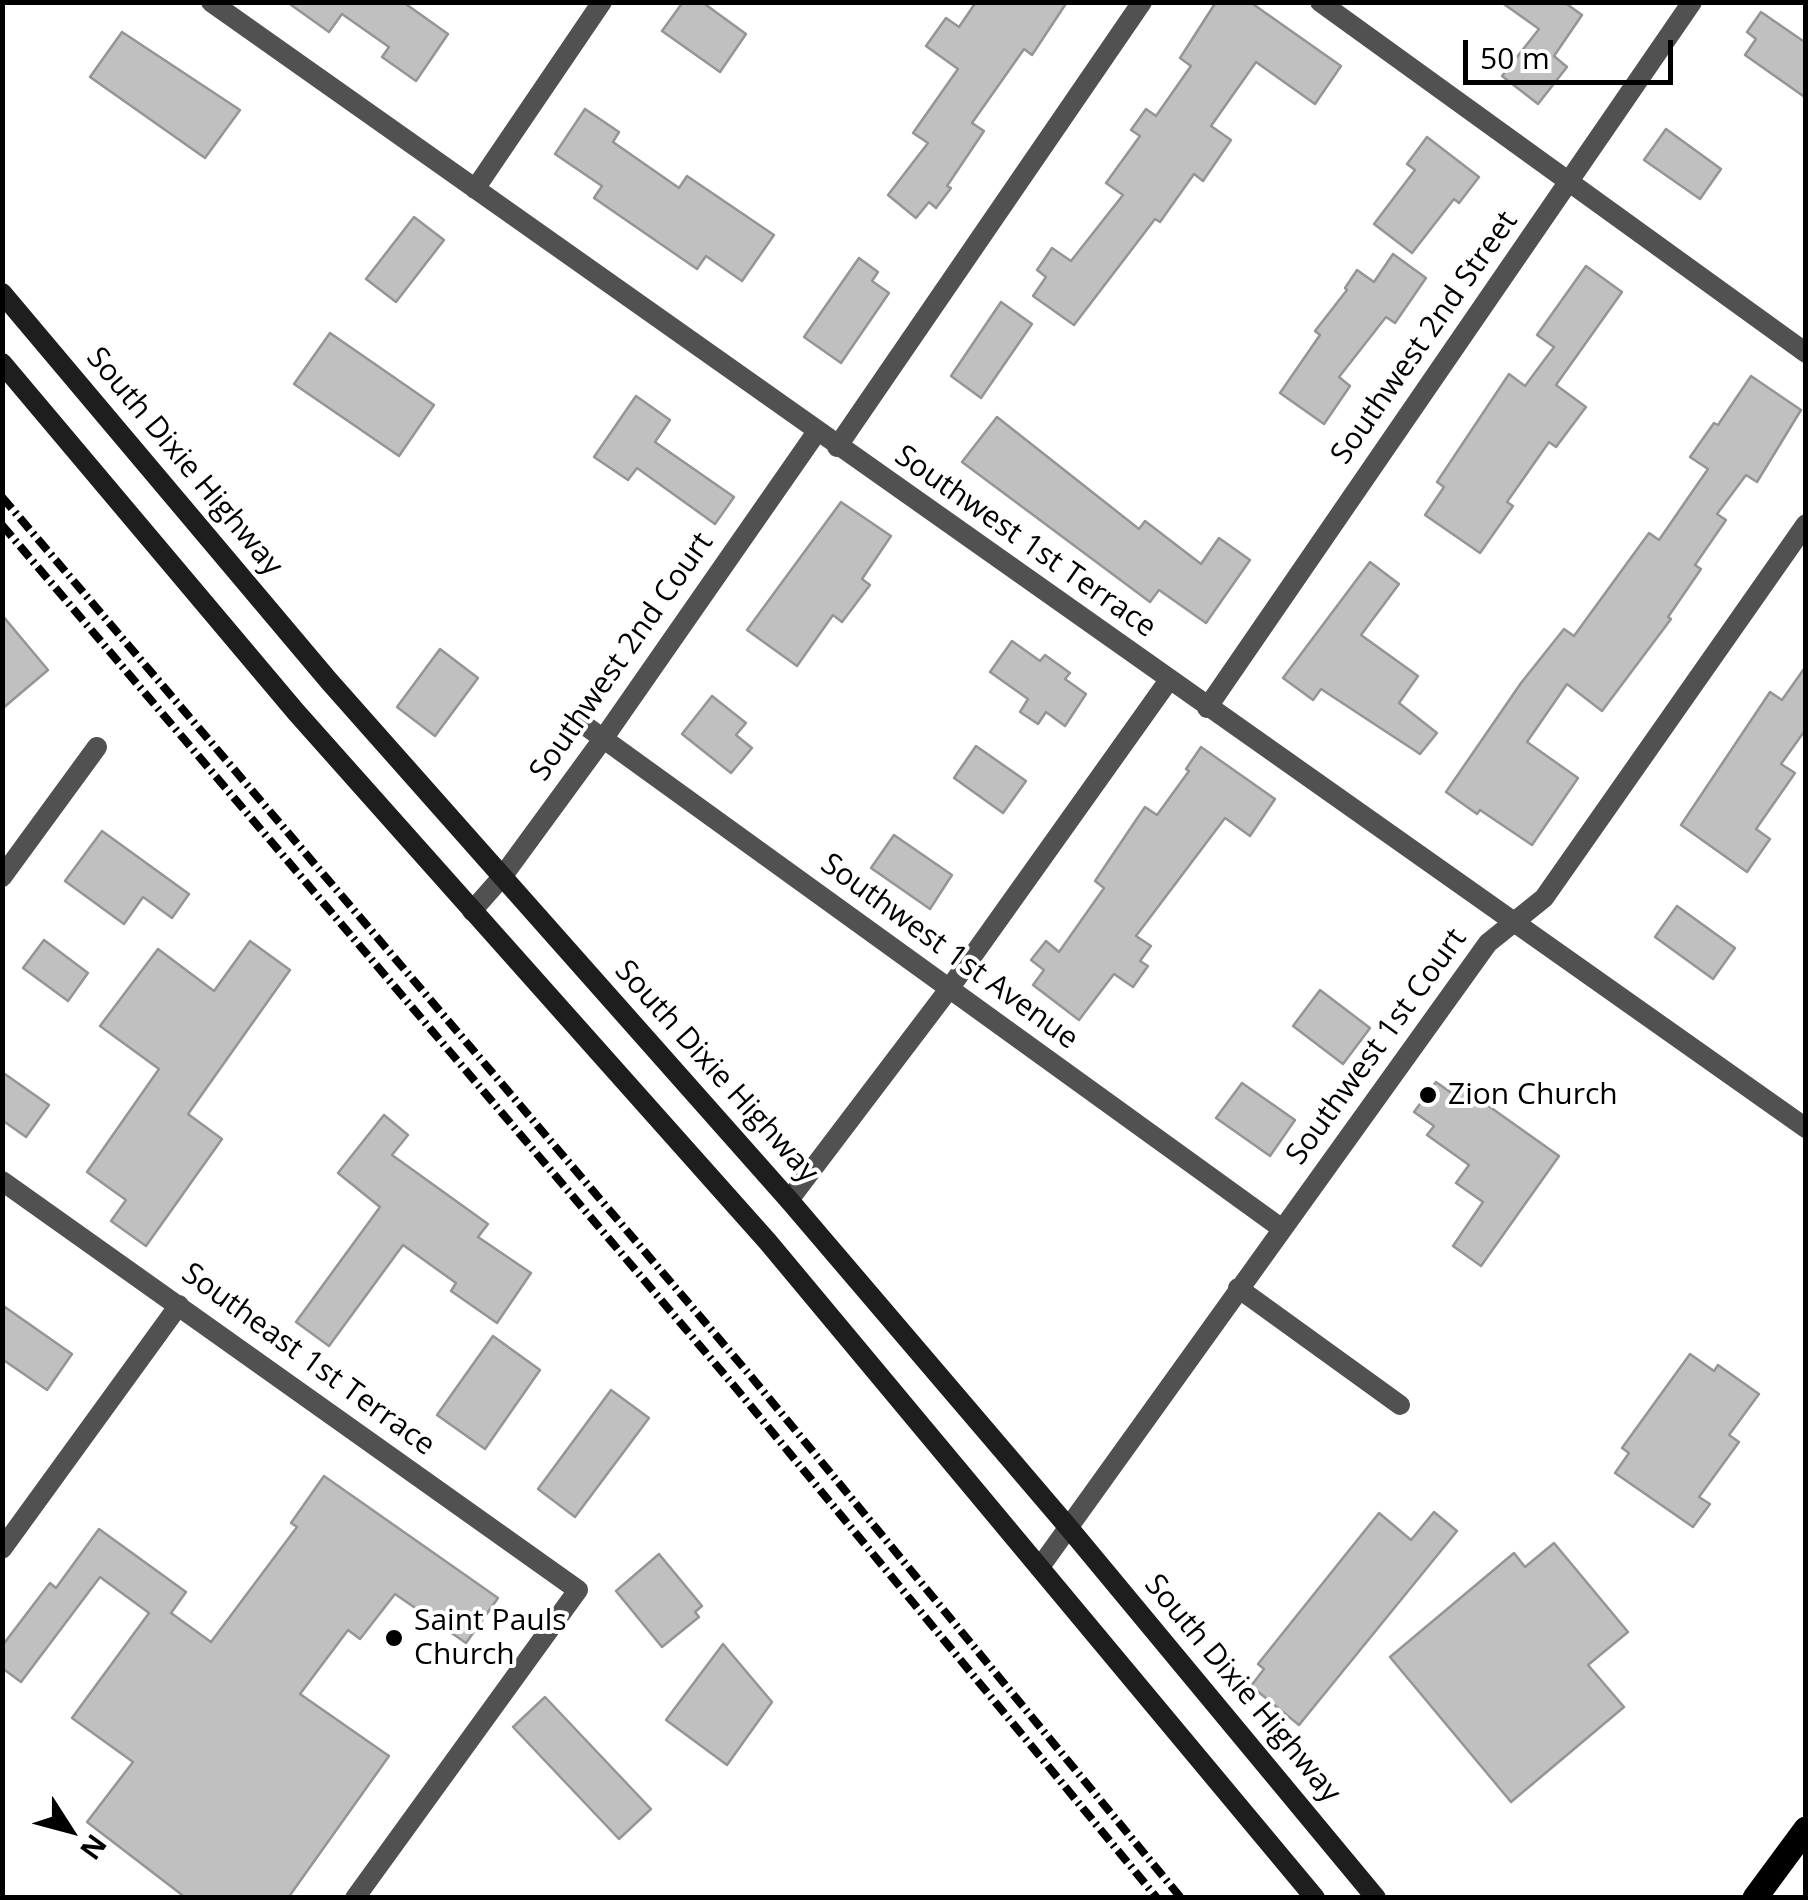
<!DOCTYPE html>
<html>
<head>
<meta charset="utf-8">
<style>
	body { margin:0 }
	#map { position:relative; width:1808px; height:1900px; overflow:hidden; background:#fff; font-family:"Open Sans",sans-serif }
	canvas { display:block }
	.frame { position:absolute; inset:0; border:5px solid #000; pointer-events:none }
	.north { position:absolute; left:20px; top:1780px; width:100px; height:100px; -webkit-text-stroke:8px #fff; paint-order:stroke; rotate:126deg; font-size:28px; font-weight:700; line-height:40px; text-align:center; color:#000 }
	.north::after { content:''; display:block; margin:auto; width:35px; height:45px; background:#000; clip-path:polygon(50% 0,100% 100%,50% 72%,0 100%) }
	.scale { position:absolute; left:1463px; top:40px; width:210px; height:45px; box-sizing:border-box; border:5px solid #000; border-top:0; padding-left:12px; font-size:30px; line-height:35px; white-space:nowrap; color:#000; -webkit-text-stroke:8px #fff; paint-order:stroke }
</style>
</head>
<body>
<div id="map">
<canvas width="1808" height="1900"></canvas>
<div class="frame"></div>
<div class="north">N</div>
<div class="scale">50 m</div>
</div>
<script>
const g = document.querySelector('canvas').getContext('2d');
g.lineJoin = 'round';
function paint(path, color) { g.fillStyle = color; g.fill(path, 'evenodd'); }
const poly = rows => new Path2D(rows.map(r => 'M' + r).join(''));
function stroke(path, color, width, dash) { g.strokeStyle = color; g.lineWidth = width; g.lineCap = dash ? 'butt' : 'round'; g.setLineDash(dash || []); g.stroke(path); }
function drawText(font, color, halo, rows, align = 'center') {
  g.font = font + ' "Open Sans",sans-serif'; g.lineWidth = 8; g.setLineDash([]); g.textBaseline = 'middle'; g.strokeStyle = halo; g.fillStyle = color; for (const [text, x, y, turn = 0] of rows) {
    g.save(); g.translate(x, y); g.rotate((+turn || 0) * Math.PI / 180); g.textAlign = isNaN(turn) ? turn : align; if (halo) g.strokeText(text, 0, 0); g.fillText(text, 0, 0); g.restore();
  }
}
const building = poly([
	[287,2,403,2,448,34,416,81,382,57,389,47,342,14,329,32,287,2],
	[683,2,702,2,746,34,720,72,662,31,683,2],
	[976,2,1067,2,1032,55,1024,49,972,123,984,131,947,186,951,188,936,208,929,202,916,218,888,195,928,143,913,133,958,69,926,46,946,18,959,27,976,2],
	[1216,2,1250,2,1341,66,1315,104,1256,62,1211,126,1231,140,1203,181,1194,174,1160,222,1155,219,1074,325,1033,296,1046,277,1037,270,1052,248,1071,261,1123,195,1106,183,1140,136,1131,130,1146,109,1156,116,1191,66,1180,58,1216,2],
	[1501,2,1564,2,1582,15,1554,56,1567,67,1538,104,1502,76,1539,29,1501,2],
	[1761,12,1806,43,1806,98,1745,55,1756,39,1747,32,1761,12],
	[122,32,240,110,205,158,90,77,122,32],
	[585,109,619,132,613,142,679,188,687,176,774,235,742,281,706,256,697,269,594,198,602,186,555,154,585,109],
	[1666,129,1721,169,1700,199,1644,160,1666,129],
	[1427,137,1479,177,1459,203,1454,199,1412,253,1374,224,1415,170,1407,164,1427,137],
	[414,217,444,240,396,302,366,279,414,217],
	[1393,254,1426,278,1395,323,1386,317,1339,377,1350,386,1324,424,1280,393,1320,335,1315,331,1347,290,1345,288,1357,270,1374,282,1393,254],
	[859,258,878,272,872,281,889,293,841,363,804,337,859,258],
	[1586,266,1622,292,1556,385,1586,407,1556,447,1549,442,1507,502,1513,506,1480,553,1425,515,1444,487,1437,482,1509,374,1525,386,1554,347,1537,335,1586,266],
	[1001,302,1032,324,981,398,951,376,1001,302],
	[330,333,434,405,399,456,294,384,330,333],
	[1751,376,1801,410,1757,482,1746,475,1717,514,1726,520,1695,565,1701,569,1668,617,1671,619,1602,711,1567,684,1527,742,1578,778,1532,845,1480,810,1477,814,1446,792,1521,683,1564,629,1574,636,1649,533,1659,540,1708,469,1690,457,1714,423,1718,425,1751,376],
	[636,396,670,420,655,442,734,497,715,524,637,468,628,480,594,457,636,396],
	[997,417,1139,529,1145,521,1201,564,1219,538,1250,560,1206,623,1159,590,1150,602,962,462,997,417],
	[841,502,891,536,862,579,870,585,842,622,833,615,797,666,747,630,841,502],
	[1370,562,1399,584,1361,635,1418,676,1399,703,1437,733,1420,754,1321,689,1313,700,1283,678,1370,562],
	[2,615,48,670,2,709,2,615],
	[1012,641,1040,661,1045,655,1070,673,1065,679,1086,694,1065,726,1046,712,1038,724,1020,712,1028,699,990,672,1012,641],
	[440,649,478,678,435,736,397,707,440,649],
	[1806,666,1806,729,1781,764,1795,773,1756,829,1770,839,1747,872,1681,825,1770,692,1782,700,1806,666],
	[712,696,746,723,736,735,752,748,731,773,682,734,712,696],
	[976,746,1026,781,1003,813,954,778,976,746],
	[1201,747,1275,799,1250,836,1225,818,1136,936,1151,946,1140,961,1148,966,1133,987,1114,974,1079,1020,1033,985,1044,970,1031,960,1046,941,1059,952,1104,888,1095,881,1132,826,1145,807,1157,815,1189,771,1186,769,1201,747],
	[102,831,189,894,172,918,143,897,124,924,65,881,102,831],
	[894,835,952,875,930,909,871,868,894,835],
	[1677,906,1735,948,1713,979,1655,937,1677,906],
	[44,940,88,973,68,1001,23,968,44,940],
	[250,941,290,970,188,1114,222,1139,146,1246,111,1221,126,1200,87,1172,159,1069,100,1026,158,949,214,991,250,941],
	[1320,990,1370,1028,1343,1064,1293,1026,1320,990],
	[2,1072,49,1105,26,1137,2,1120,2,1072],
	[1436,1082,1453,1094,1459,1085,1559,1156,1481,1266,1453,1246,1483,1202,1456,1183,1469,1165,1427,1135,1434,1126,1414,1112,1436,1082],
	[1242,1083,1295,1120,1270,1156,1216,1118,1242,1083],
	[384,1115,408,1135,392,1155,488,1224,478,1237,531,1273,497,1323,451,1291,456,1283,403,1245,329,1346,296,1322,380,1207,338,1173,384,1115],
	[2,1305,72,1354,47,1390,2,1359,2,1305],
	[493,1336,540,1370,485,1449,437,1415,493,1336],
	[1690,1354,1714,1371,1718,1365,1759,1394,1729,1435,1739,1442,1699,1497,1710,1504,1693,1527,1615,1473,1629,1453,1622,1448,1690,1354],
	[611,1390,649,1418,575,1517,538,1489,611,1390],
	[324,1476,498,1598,466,1643,395,1594,360,1639,348,1630,300,1694,389,1756,288,1898,186,1898,87,1822,133,1762,72,1718,149,1613,100,1577,21,1682,2,1668,2,1646,50,1583,56,1588,99,1529,186,1592,171,1613,211,1642,297,1527,291,1523,324,1476],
	[1434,1512,1457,1531,1299,1725,1251,1686,1264,1669,1258,1664,1379,1513,1411,1540,1434,1512],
	[1554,1543,1628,1632,1588,1665,1624,1707,1511,1802,1390,1657,1514,1553,1525,1567,1554,1543],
	[659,1554,702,1606,695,1612,699,1617,662,1647,616,1591,659,1554],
	[723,1644,772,1702,727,1765,666,1720,723,1644],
	[545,1697,651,1809,619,1839,513,1727,545,1697]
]);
paint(building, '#c0c0c0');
stroke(building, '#959595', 2.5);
stroke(poly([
	[211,2,1806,1128],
	[1320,2,1806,353],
	[475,189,602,2],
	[837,447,1142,2],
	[1207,708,1692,2],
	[583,724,1281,1228],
	[2,877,97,747],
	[472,911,502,877,603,739,816,433],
	[2,1181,578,1590,355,1898],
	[789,1200,949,989,1169,680],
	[1238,1288,1400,1405],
	[2,1549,179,1305],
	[1040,1567,1488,943,1544,898,1806,524]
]), '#515151', 20);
stroke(poly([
	[2,293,329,681,789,1200,1069,1528,1376,1898],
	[2,363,296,712,768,1242,1315,1898]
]), '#1e1e1e', 20);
stroke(poly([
	[1755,1898,1806,1829]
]), '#000', 25);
stroke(poly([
	[2,497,749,1374,1181,1898],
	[2,525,735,1387,1157,1898]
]), '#000', 8, [15, 5, 2.5, 5]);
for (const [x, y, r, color] of [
	[1428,1095,10,"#000"],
	[394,1638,10,"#000"]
]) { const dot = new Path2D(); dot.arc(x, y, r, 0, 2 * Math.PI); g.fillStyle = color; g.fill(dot); stroke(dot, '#fff', 4); }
drawText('30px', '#000', '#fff', [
	["Southwest 2nd Street",1425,338,-55],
	["South Dixie Highway",184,462,50],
	["Southwest 1st Terrace",1025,542,35],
	["Southwest 2nd Court",622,657,-55],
	["Southwest 1st Avenue",949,952,36],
	["Southwest 1st Court",1377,1047,-54],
	["South Dixie Highway",716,1072,48],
	["Southeast 1st Terrace",308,1360,36],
	["South Dixie Highway",1242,1689,50]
]);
drawText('30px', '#000', '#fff', [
	["Zion Church",1448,1095],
	["Saint Pauls",414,1621],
	["Church",414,1655]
], 'left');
</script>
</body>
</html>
